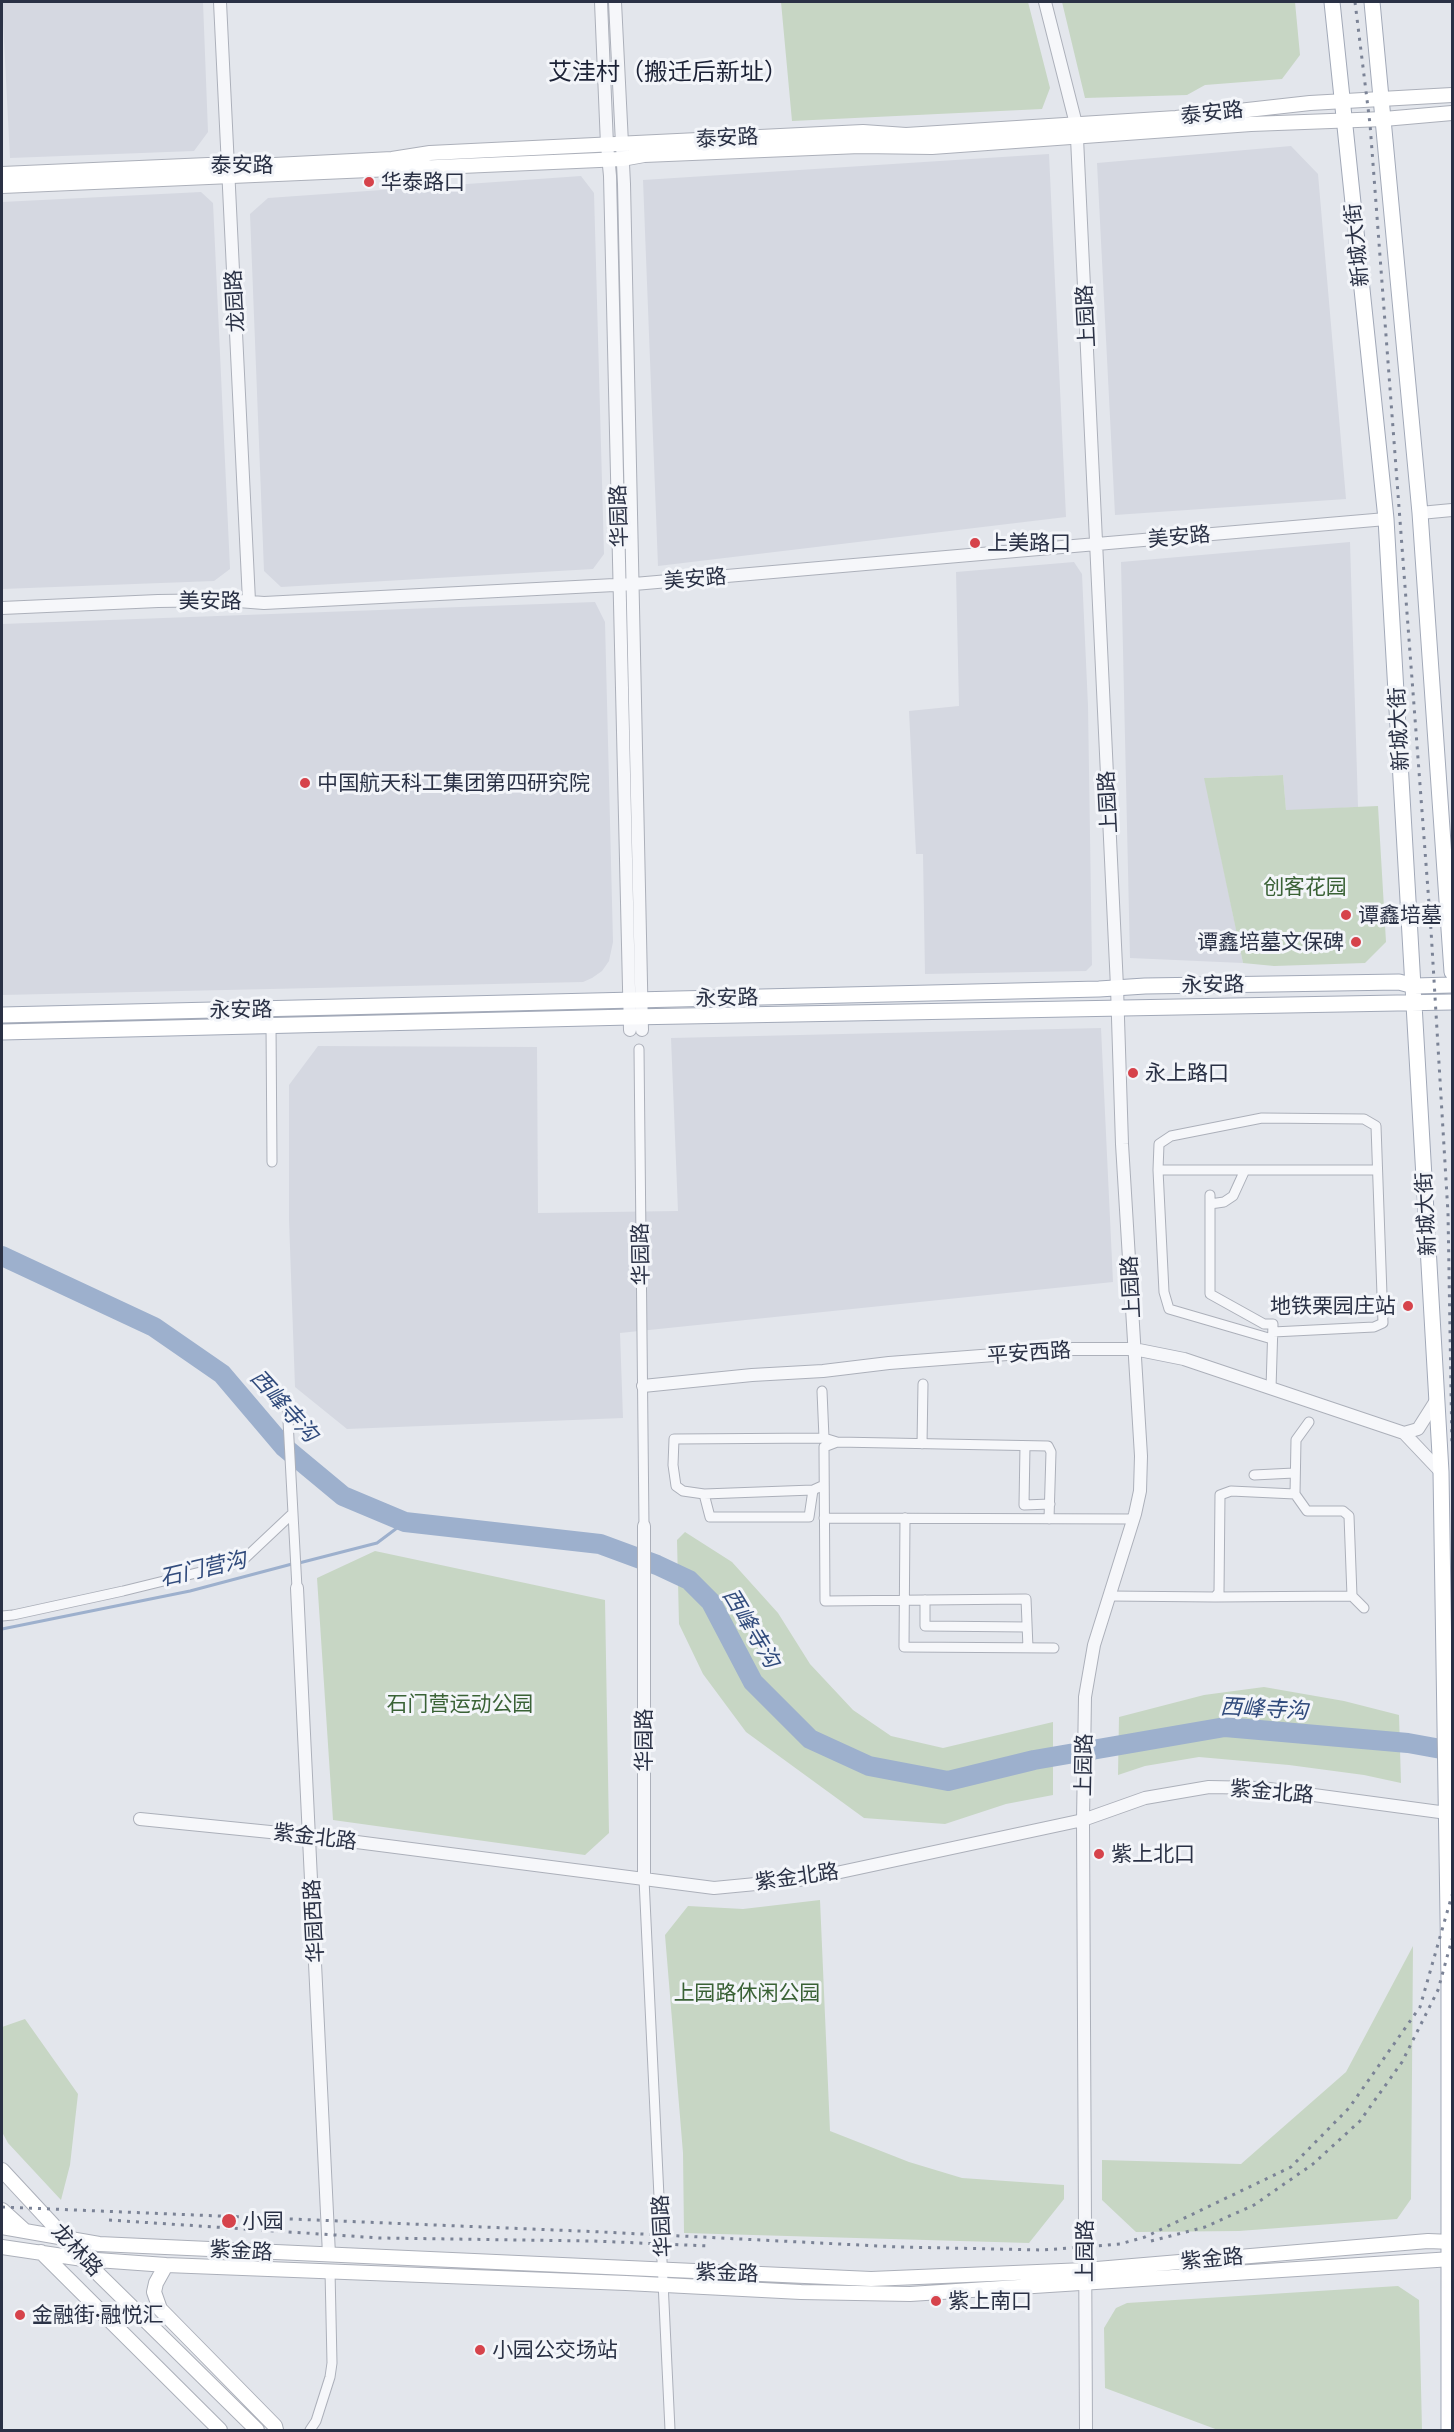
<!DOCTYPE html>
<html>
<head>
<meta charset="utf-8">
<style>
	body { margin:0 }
	#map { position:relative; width:1454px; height:2432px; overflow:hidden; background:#e3e6ec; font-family:Lato,sans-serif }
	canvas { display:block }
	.frame { position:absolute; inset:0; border:3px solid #2a3145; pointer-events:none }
</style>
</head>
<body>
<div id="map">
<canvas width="1454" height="2432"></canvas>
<div class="frame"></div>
</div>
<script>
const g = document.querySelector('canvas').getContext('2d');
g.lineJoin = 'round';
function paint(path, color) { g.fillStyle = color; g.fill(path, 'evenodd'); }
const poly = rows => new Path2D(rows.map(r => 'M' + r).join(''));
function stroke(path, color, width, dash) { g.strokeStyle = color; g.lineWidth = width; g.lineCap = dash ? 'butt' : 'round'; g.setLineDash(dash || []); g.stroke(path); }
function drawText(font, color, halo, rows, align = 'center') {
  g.font = font + ' Lato,"Noto Sans SC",sans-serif'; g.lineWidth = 6; g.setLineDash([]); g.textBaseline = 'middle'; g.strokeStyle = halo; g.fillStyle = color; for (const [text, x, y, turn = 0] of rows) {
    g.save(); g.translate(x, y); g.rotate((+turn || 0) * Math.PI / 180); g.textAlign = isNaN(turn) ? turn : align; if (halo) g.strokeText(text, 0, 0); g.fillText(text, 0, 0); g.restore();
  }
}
paint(poly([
	[2,2,203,2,208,132,194,151,10,158],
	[1291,146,1318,174,1346,499,1115,515,1097,163],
	[1049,154,1066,517,658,566,643,180],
	[581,176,594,193,604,554,593,569,281,587,264,571,250,214,268,198],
	[201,192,213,203,230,569,214,581,2,589,2,202],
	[1350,542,1358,807,1286,811,1283,775,1205,778,1243,963,1130,958,1121,562],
	[1074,562,1082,574,1088,706,1092,965,1086,971,925,974,923,854,916,854,909,711,959,706,956,572],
	[595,602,605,622,613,942,609,961,602,971,592,978,583,982,2,995,2,624],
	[1101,1028,1113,1282,620,1333,623,1418,347,1429,295,1387,289,1220,289,1085,318,1046,537,1047,538,1213,678,1211,671,1038]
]), '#d5d8e1');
paint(poly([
	[781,2,1028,2,1050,88,1042,109,792,121],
	[1062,2,1295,2,1300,55,1282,79,1205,85,1187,95,1085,98],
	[1283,775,1286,810,1378,806,1386,942,1365,963,1274,966,1243,963,1204,778],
	[685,1532,732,1562,778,1613,810,1664,853,1710,891,1736,943,1748,1053,1722,1053,1795,1006,1804,945,1824,864,1818,746,1732,703,1674,679,1624,677,1540],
	[375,1551,605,1600,609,1833,585,1855,333,1820,317,1578],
	[1264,1687,1344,1701,1399,1715,1401,1783,1364,1775,1289,1765,1199,1757,1145,1766,1118,1775,1119,1717,1204,1695],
	[820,1900,830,2131,909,2162,962,2178,1064,2185,1064,2199,1029,2243,684,2233,683,2153,665,1935,688,1906,743,1909],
	[1413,1946,1411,2199,1397,2219,1239,2231,1136,2232,1102,2200,1102,2160,1241,2164,1346,2072],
	[25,2019,78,2094,70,2165,61,2200,8,2143,2,2132,2,2027],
	[1398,2286,1419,2300,1422,2430,1218,2430,1105,2388,1104,2328,1116,2308,1127,2303]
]), '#c7d6c4');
stroke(poly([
	[299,1563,377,1543,405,1522],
	[2,1629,190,1591,292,1564]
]), '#9db0cd', 3);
stroke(poly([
	[2,1256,154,1327,222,1374,284,1447,343,1496,405,1522,600,1544,657,1565,689,1580,711,1602,753,1682,810,1739,869,1766,948,1781,1034,1760,1225,1727,1408,1743,1452,1751]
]), '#9db0cd', 20);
const minor = poly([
	[271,1025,272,1162],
	[639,1049,644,1526],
	[1158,1170,1159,1144,1171,1136,1262,1118,1364,1119,1376,1126,1383,1323,1374,1327,1273,1332],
	[1210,1195,1210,1294,1264,1324,1273,1324,1271,1388],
	[1210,1204,1224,1202,1233,1196,1244,1172],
	[1272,1339,1169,1309,1164,1292,1158,1170,1376,1170],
	[822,1391,824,1438],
	[287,1402,297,1588],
	[922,1444,923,1384],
	[1025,1446,1024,1505,1050,1504],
	[1254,1475,1294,1473],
	[813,1490,704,1494,710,1517,809,1517,813,1490,824,1485],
	[704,1494,683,1491,676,1486,673,1465,674,1439,824,1438,837,1442],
	[824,1518,1134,1519],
	[905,1518,904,1647,1054,1648],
	[1110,1596,1215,1597,1219,1592,1220,1495,1231,1491,1295,1494,1296,1440,1309,1422],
	[1352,1596,1364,1608],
	[1215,1597,1352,1596,1349,1516,1343,1511,1307,1511,1295,1494],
	[925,1600,925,1626,1027,1627],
	[2,1616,13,1615,123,1591,241,1562,293,1513],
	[1028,1648,1026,1599,825,1601,824,1447,837,1442,1048,1446,1051,1452,1049,1519],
	[644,1879,670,2430],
	[310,2430,316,2421,330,2377,332,2363,330,2271]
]);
const tertiary = poly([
	[220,2,249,601],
	[601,2,607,145,610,176,630,1030],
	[615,2,624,184,642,1030],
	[1045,2,1076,124],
	[1077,138,1117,987,1122,1144,1141,1456,1140,1491,1135,1514,1094,1645,1085,1697,1083,1820,1086,2430],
	[1420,513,1452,510],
	[2,608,158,601,225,600,264,603,634,584,1386,519],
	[643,1386,752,1375,823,1371,889,1363,1073,1349,1134,1349,1184,1359,1404,1433],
	[1437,1399,1418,1429,1404,1433,1441,1472],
	[644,1526,644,1879],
	[297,1588,329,2255],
	[140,1819,310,1836,714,1888,808,1879,1083,1820,1145,1798,1209,1787,1262,1788,1447,1813]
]);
const secondary = poly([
	[2,174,208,165,255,166,392,159,430,153,863,132,906,135,1176,118,1310,103,1452,95],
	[2,186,622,159,644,155,860,146,932,147,1251,124,1384,119,1452,113],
	[2,2170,67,2240],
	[2,2210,24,2230],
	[2,2227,99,2244,871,2279,1085,2270,1428,2241,1452,2242],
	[2,2247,83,2259,166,2265,626,2283,801,2292,910,2294,1452,2259],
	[41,2252,220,2430],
	[81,2257,257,2430],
	[166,2265,156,2283,154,2292,160,2309,275,2426,276,2430]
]);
const primary = poly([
	[1332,2,1386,519,1441,1472,1449,1979,1449,2430],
	[1372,2,1420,513,1452,972],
	[2,1015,1099,989,1145,986,1399,982,1414,986,1452,985],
	[2,1032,630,1017,1452,1002]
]);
stroke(minor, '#acb0ba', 11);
stroke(tertiary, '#acb0ba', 14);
stroke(secondary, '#acb0ba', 16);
stroke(primary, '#a2a9b8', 17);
stroke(minor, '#f6f7fa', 9);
stroke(tertiary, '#f6f7fa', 12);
stroke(secondary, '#fff', 14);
stroke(primary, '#fff', 15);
stroke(poly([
	[1355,2,1370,124,1431,930,1448,1213,1452,1447],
	[2,2207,602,2232,899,2247,1043,2250,1120,2244,1145,2237,1291,2167,1349,2108,1420,2007,1452,1895],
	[109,2220,380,2238,593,2241,709,2246],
	[1151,2241,1205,2227,1254,2205,1313,2164,1360,2121,1402,2062,1438,1990,1452,1939]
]), '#7b8396', 3, [3, 6]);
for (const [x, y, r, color] of [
	[369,182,6,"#d6434b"],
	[975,543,6,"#d6434b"],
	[305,783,6,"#d6434b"],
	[1346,915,6,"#d6434b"],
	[1356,942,6,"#d6434b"],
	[1133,1073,6,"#d6434b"],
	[1408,1306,6,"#d6434b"],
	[1099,1854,6,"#d6434b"],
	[229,2221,8,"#d6434b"],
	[936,2301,6,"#d6434b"],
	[20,2315,6,"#d6434b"],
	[480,2350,6,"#d6434b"]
]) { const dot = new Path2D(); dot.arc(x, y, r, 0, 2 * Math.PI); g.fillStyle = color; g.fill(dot); stroke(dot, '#f3f5f9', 2); }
drawText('21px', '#2a3145', '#f3f5f9', [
	["泰安路",1212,113,-7],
	["泰安路",727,138,-3],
	["泰安路",242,165],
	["新城大街",1357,245,-96],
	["龙园路",235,301,-93],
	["上园路",1086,316,-93],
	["华园路",619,516,-92],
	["美安路",1179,537,-5],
	["美安路",695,579,-5],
	["美安路",210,601],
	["新城大街",1399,729,-93],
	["上园路",1108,802,-93],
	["永安路",1213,985,-1],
	["永安路",727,998,-1],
	["永安路",241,1010,-1],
	["新城大街",1426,1214,-93],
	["华园路",641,1254,-91],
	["上园路",1131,1287,-93],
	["平安西路",1029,1353,-4],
	["华园路",644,1740,-90],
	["上园路",1084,1765,-89],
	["紫金北路",1272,1792,5],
	["紫金北路",315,1837,7],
	["紫金北路",797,1877,-8],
	["华园西路",314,1921,-93],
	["华园路",662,2226,-93],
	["龙林路",77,2250,47],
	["紫金路",241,2251,3],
	["上园路",1085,2251,-90],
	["紫金路",1212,2259,-5],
	["紫金路",727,2273,2]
]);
drawText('21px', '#2a3145', '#f3f5f9', [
	["华泰路口",381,182],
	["上美路口",987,543],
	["中国航天科工集团第四研究院",317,783],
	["谭鑫培墓",1358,915],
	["谭鑫培墓文保碑",1344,942,"right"],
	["永上路口",1145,1073],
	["地铁栗园庄站",1396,1306,"right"],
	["紫上北口",1111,1854],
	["小园",242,2221],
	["紫上南口",948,2301],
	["金融街·融悦汇",32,2315],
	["小园公交场站",492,2350]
], 'left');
drawText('21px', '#3a6236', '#f3f5f9', [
	["创客花园",1305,887],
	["石门营运动公园",460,1704],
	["上园路休闲公园",747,1993]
]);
drawText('italic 22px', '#314b7c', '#f3f5f9', [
	["西峰寺沟",284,1406,48],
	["石门营沟",203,1569,-13],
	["西峰寺沟",751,1628,59],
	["西峰寺沟",1264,1709,3]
]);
drawText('24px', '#1c2236', '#f3f5f9', [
	["艾洼村（搬迁后新址）",668,72]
]);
</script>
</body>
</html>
